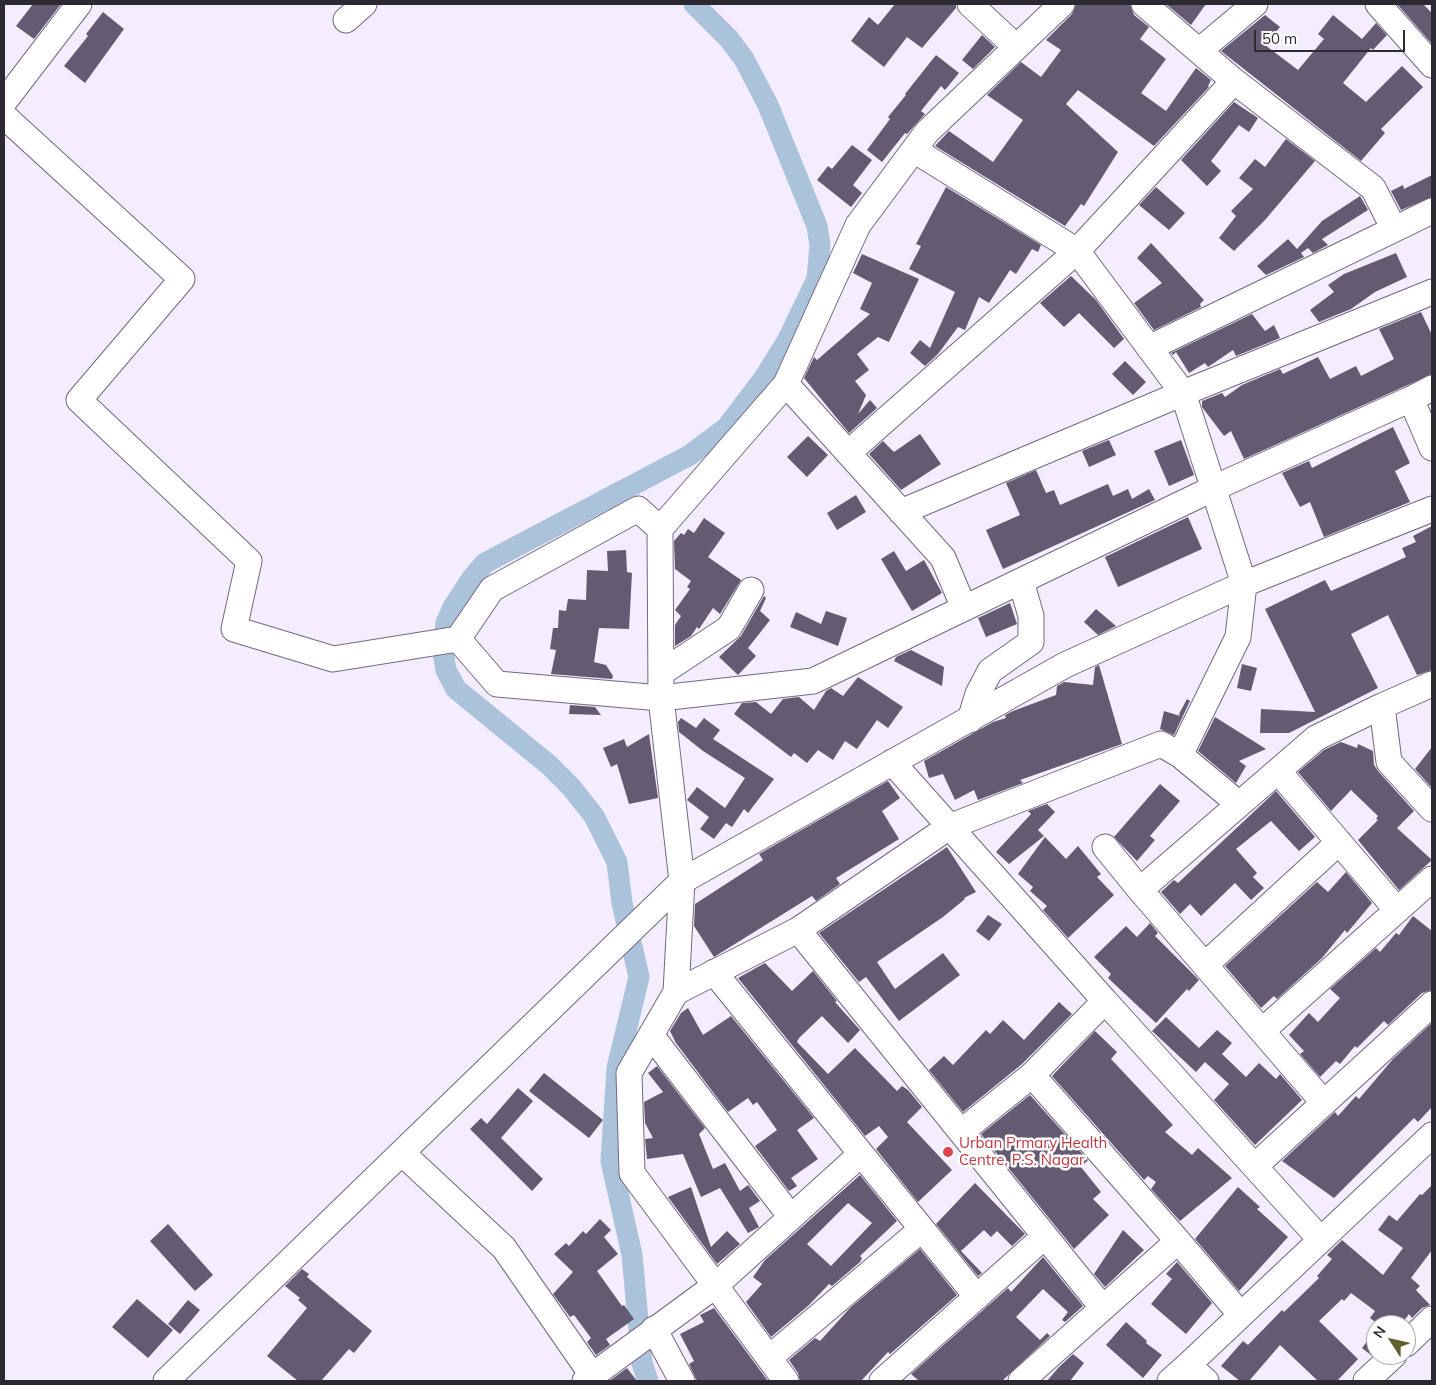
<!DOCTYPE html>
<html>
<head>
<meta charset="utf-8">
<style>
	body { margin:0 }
	#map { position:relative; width:1436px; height:1385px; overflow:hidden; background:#f4edfe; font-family:Mulish,sans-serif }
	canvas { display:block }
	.frame { position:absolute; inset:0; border:5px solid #2d2933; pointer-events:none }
	.north { position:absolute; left:1366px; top:1315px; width:50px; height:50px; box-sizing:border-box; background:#fefefe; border:1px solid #aaa9ad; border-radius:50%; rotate:305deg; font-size:14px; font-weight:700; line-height:20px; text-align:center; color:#2d2933 }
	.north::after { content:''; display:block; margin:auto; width:18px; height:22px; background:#5e612e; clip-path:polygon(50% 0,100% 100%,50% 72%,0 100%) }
	.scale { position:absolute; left:1254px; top:30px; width:151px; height:22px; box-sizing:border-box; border:2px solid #2d2933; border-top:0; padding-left:6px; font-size:15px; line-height:18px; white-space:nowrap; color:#2d2933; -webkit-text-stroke:4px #fefefe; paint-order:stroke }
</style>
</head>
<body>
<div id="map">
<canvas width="1436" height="1385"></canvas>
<div class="frame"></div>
<div class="north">N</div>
<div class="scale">50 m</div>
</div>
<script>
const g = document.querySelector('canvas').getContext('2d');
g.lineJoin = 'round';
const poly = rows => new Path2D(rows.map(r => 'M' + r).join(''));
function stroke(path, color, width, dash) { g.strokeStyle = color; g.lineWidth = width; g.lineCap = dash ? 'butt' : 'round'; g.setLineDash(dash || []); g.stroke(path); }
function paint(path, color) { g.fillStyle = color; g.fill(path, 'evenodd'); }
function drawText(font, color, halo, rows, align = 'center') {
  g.font = font + ' Mulish,sans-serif'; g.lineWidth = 5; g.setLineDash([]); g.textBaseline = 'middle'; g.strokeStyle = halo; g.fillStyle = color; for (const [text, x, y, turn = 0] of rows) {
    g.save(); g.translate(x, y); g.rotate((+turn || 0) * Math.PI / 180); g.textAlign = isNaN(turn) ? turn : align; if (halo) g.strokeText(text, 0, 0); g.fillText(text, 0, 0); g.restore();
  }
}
stroke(poly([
	[648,1381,642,1363,632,1255,611,1161,617,1068,639,977,622,903,617,862,594,816,571,787,549,765,456,689,446,670,443,652,446,623,453,607,472,578,485,563,690,455,726,428,764,378,787,341,817,279,820,245,817,226,768,105,744,59,729,39,694,4]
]), '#abc2db', 21);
paint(poly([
	[33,4,61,4,34,39,16,26],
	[895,4,956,4,956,8,922,48,907,37,884,67,851,41,869,17,878,25],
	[1076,4,1130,4,1134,15,1149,27,1140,39,1166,59,1141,93,1166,111,1196,68,1211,80,1208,86,1209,87,1154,146,1078,90,1066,104,1118,152,1084,206,1081,204,1065,226,935,146,949,131,993,162,1023,120,987,95,1021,62,1041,77,1061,50,1046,40,1072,14],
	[1166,4,1206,4,1191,25],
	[1397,4,1423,4,1432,13,1432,44],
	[103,12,124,29,85,83,64,66,88,36,86,34],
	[1265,15,1280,27,1265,45,1298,70,1324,39,1318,34,1333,15,1362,39,1376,23,1387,35,1373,50,1371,48,1343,83,1366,102,1402,66,1423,87,1381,129,1385,133,1361,161,1221,51],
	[982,35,995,47,973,69,962,60],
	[936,55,959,73,945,90,941,86,921,111,925,114,907,134,905,133,882,162,867,150,890,119,888,117,906,95,905,94],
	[1234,102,1258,118,1249,132,1239,125,1211,161,1221,171,1207,186,1181,160],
	[1286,139,1315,161,1265,220,1234,251,1219,238,1236,216,1231,211,1253,189,1239,178,1255,159,1265,167],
	[852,145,872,160,853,185,862,193,851,207,817,180,828,166,832,169],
	[1432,175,1432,197,1401,210,1391,191,1403,185,1404,189],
	[946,187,1041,245,1038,252,1032,249,1016,274,1010,270,989,303,979,297,965,330,958,327,938,354,925,366,910,353,920,340,930,348,955,292,909,269,921,246,916,244],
	[1156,187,1185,213,1169,230,1139,205],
	[1360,196,1368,210,1322,239,1328,245,1313,253,1308,248,1301,253,1304,257,1266,275,1257,266,1288,239,1297,249,1322,221],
	[1151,243,1204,300,1200,304,1201,307,1154,330,1134,303,1162,283,1137,258],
	[1396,253,1407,277,1375,292,1351,309,1319,322,1310,310,1334,292,1328,285,1344,274],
	[862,254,919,279,889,342,878,337,857,354,869,370,855,381,866,395,858,414,870,400,877,408,849,433,804,378,814,357,817,360,870,314,860,309,872,283,853,273],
	[1071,276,1096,300,1124,339,1114,348,1079,313,1064,327,1040,303],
	[1421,312,1432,335,1432,374,1244,459,1231,431,1224,436,1202,407,1202,401,1222,393,1225,397,1242,385,1280,369,1283,374,1318,357,1330,379,1356,366,1361,376,1394,359,1379,329],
	[1252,314,1265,331,1274,325,1280,338,1236,356,1233,350,1208,367,1205,363,1189,373,1176,352,1173,355,1171,353],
	[1125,361,1146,382,1133,395,1112,374],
	[1393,427,1410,463,1395,471,1410,502,1324,537,1310,502,1300,507,1282,473,1309,461,1312,468],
	[920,434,941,464,901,490,869,454,883,441,894,452],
	[808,436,828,455,807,477,787,457],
	[1109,440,1116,455,1089,467,1082,451],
	[1181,440,1194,475,1169,486,1154,451],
	[1036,470,1046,493,1054,490,1060,505,1108,484,1113,496,1128,489,1132,499,1149,489,1155,500,1003,569,986,530,1020,515,1006,483],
	[856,495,866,512,837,530,827,513],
	[1188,517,1202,549,1118,587,1105,557],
	[704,518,725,533,708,557,741,580,720,614,713,608,699,629,697,627,691,636,675,646,675,625,681,616,675,610,690,589,687,587,691,581,675,569,674,541,681,533,684,535,688,529,694,533],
	[1432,526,1432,670,1417,675,1388,615,1351,634,1378,688,1289,733,1260,733,1261,709,1315,712,1265,609,1325,580,1331,591,1406,557,1402,548,1416,542,1413,536],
	[626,550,627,572,632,573,629,629,599,628,594,662,606,665,613,676,612,679,551,674,556,650,550,649,553,628,558,628,559,610,566,611,568,599,586,600,587,570,608,571,607,551],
	[894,551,906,571,924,560,942,593,912,611,881,559],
	[764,596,766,598,760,611,770,620,748,648,756,656,738,675,719,657,741,636],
	[1010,603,1017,624,986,637,978,618],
	[1096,609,1116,626,1098,635,1084,622],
	[826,611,847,618,838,646,790,627,796,612,821,624],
	[911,650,944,667,942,686,894,661,896,657],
	[1242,664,1257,668,1251,691,1237,688],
	[1099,665,1122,744,1020,780,1023,783,978,800,974,790,955,800,943,774,929,778,924,761,993,722,1006,718,1005,715,1013,711,1056,695,1057,686,1064,682,1093,685,1095,667],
	[858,677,903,707,888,728,877,720,857,749,845,741,833,760,818,750,807,763,794,753,791,757,734,714,742,703,756,702,771,714,783,699,799,697,814,710,826,691,831,688,843,696],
	[1187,699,1190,701,1174,735,1160,729,1164,711,1180,716,1179,714],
	[570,705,595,707,601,715,569,714],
	[1215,717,1266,749,1239,761,1246,766,1236,783,1198,751],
	[681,718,696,728,704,718,720,730,713,739,774,779,748,813,744,809,732,827,726,823,714,839,700,829,709,817,687,800,697,787,725,808,745,778,703,751,679,732,678,722],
	[649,734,658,798,629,804,617,764,611,767,603,748,624,739,627,747],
	[1341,742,1357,748,1358,744,1373,751,1374,765,1378,771,1414,811,1397,828,1432,860,1399,890,1358,840,1378,820,1376,819,1378,816,1351,790,1331,811,1298,772,1324,750],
	[1432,747,1432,788,1415,769],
	[888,781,900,798,882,811,899,839,836,878,840,884,816,901,812,896,714,957,694,926,695,904,763,860,759,854],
	[1160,784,1180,801,1150,836,1155,840,1137,861,1114,837],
	[1276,791,1315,837,1299,851,1271,821,1236,849,1257,873,1253,877,1264,888,1251,900,1235,883,1201,916,1190,904,1180,914,1161,892,1174,880,1178,883],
	[1047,804,1055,812,1038,830,1044,836,1009,864,996,852,1031,814,1028,811],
	[1045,837,1066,859,1078,846,1101,874,1097,877,1114,895,1068,938,1043,910,1047,906,1030,891,1033,887,1018,874],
	[947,847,976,892,964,898,965,899,943,917,877,962,895,989,943,953,960,975,899,1021,866,977,859,982,819,933],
	[1346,872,1372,903,1347,933,1345,930,1322,958,1277,999,1274,996,1261,1008,1225,966,1317,882,1328,892],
	[988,915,1002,924,989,941,976,931],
	[1413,916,1432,931,1432,990,1422,993,1388,1025,1384,1021,1357,1048,1355,1046,1340,1064,1336,1061,1320,1077,1300,1054,1304,1051,1289,1035,1309,1013,1318,1022,1340,998,1330,989,1376,948,1380,952,1396,933,1399,935],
	[1150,923,1158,933,1155,936,1199,980,1189,991,1187,989,1156,1023,1108,978,1111,974,1094,957,1126,926,1137,937],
	[765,963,792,991,813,971,837,1001,835,1002,860,1030,848,1043,822,1016,799,1038,797,1042,828,1074,855,1048,897,1091,902,1086,908,1090,922,1107,907,1122,952,1170,918,1202,876,1149,888,1137,879,1126,865,1136,738,978],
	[1059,1002,1072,1014,1022,1064,963,1112,929,1070,944,1056,953,1065,986,1030,990,1034,1003,1020,1024,1040],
	[688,1008,703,1035,731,1016,814,1118,797,1130,818,1159,791,1178,797,1186,789,1191,755,1146,777,1130,757,1102,753,1105,748,1098,728,1112,676,1043,670,1031,681,1013],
	[1166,1017,1199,1048,1217,1030,1232,1043,1222,1054,1246,1077,1259,1063,1276,1079,1280,1074,1302,1100,1255,1145,1214,1100,1229,1084,1205,1062,1196,1072,1152,1031],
	[1432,1023,1432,1107,1418,1122,1414,1118,1334,1198,1282,1161,1335,1112,1338,1116,1356,1096,1359,1099,1393,1059],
	[1095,1031,1117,1052,1111,1059,1173,1125,1165,1132,1192,1155,1198,1148,1232,1178,1180,1221,1151,1189,1156,1182,1148,1176,1144,1180,1052,1076],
	[657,1066,705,1128,699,1134,713,1169,725,1163,740,1191,748,1185,760,1201,749,1208,759,1227,748,1233,720,1188,701,1197,683,1154,647,1159,645,1139,653,1138,645,1123,644,1102,663,1092,648,1073],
	[544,1073,603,1120,589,1138,529,1091],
	[518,1088,533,1101,501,1138,543,1179,532,1191,470,1129,481,1118,487,1124],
	[1030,1095,1088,1160,1081,1167,1101,1192,1093,1199,1109,1215,1074,1249,981,1134],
	[860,1175,897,1221,860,1256,862,1258,860,1262,832,1286,829,1284,809,1305,771,1337,746,1302,762,1284,753,1277,765,1260],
	[848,1203,872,1223,831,1266,807,1244],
	[975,1183,1025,1234,1012,1246,997,1231,991,1237,984,1230,961,1251,982,1273,978,1276,936,1224],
	[1432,1185,1432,1250,1411,1278,1420,1286,1416,1290,1430,1305,1422,1308,1412,1318,1409,1314,1401,1325,1379,1325,1370,1318,1375,1311,1351,1293,1344,1301,1342,1299,1319,1321,1358,1359,1337,1381,1318,1381,1280,1345,1249,1381,1240,1381,1221,1366,1243,1341,1248,1345,1282,1310,1284,1312,1319,1278,1317,1276,1332,1259,1327,1255,1342,1240,1383,1275,1403,1248,1378,1230,1389,1215,1397,1221,1420,1194,1422,1195],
	[691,1187,711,1247,727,1231,740,1244,717,1264,668,1197],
	[1238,1187,1260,1207,1257,1209,1288,1237,1239,1291,1195,1239],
	[600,1219,611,1230,604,1237,618,1254,597,1271,622,1306,624,1305,634,1319,606,1339,610,1345,596,1355,587,1342,591,1338,574,1315,570,1317,553,1294,573,1272,554,1254,566,1243,569,1246,583,1231,586,1234],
	[168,1224,213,1275,195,1291,150,1241],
	[1123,1230,1144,1250,1105,1287,1094,1274],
	[920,1249,957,1295,890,1354,888,1352,861,1381,800,1381,798,1373,789,1360,815,1338,820,1341,850,1308],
	[1043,1257,1083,1306,1065,1322,1062,1320,1068,1312,1043,1289,1016,1317,1040,1340,1047,1333,1050,1336,1002,1381,919,1381,911,1374,1008,1288,1011,1292],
	[1177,1262,1212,1303,1186,1334,1151,1304,1172,1279,1166,1274],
	[302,1269,309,1274,307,1277,372,1331,354,1353,349,1349,321,1381,298,1381,267,1356,307,1308,298,1300,300,1298,285,1286],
	[137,1299,173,1330,148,1358,112,1327],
	[188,1300,200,1310,180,1334,168,1324],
	[714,1308,768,1381,697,1381,689,1364,694,1361,680,1334,704,1322,700,1315],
	[1126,1322,1147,1341,1146,1343,1162,1355,1143,1378,1106,1345],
	[1376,1329,1376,1352,1372,1356,1362,1348],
	[1073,1354,1084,1363,1070,1381,1047,1381,1058,1368],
	[627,1368,637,1381,609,1381]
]), '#645a71');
const minor = poly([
	[970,4,1016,47],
	[1378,4,1432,65],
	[346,20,364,4],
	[1199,51,1255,4],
	[1234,81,1373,188,1394,229],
	[4,102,79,4],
	[4,116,182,279,79,400,249,561,234,629,333,659,458,639],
	[914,150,1077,251,1183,393,1244,584,1238,637,1180,755,1161,744,949,827,798,930,1103,1308],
	[1149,348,1432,211],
	[786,384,943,558,964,608],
	[1432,388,1411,399,1432,448],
	[848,453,1077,251,1234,81,1144,4],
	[901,512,1183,393,1432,292],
	[660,529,638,509,492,589,458,639,497,684,661,698,813,681,1214,488,1411,399],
	[661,673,729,628,751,590],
	[1382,706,1432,684],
	[970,720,978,694,990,671,1031,642,1031,616,1021,581],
	[1180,755,1239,804],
	[892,762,1105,1001,1032,1075,1178,1241],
	[1278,771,1397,910],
	[1105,847,1140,890],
	[1205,965,1339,842],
	[714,972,977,1297],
	[676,992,798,930],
	[1105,1001,1321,1240],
	[1262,1031,1432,879],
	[651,1035,791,1217],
	[1324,1103,1140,890,1316,738,1382,706,1389,762,1432,809],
	[961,1132,1032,1075],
	[402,1153,504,1248,592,1375],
	[1255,1166,1432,1004],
	[654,1329,682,1381],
	[1406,1344,1432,1319],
	[769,1358,922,1229],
	[166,1381,682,881,1065,665,1244,584,1432,509],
	[585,1381,716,1285,861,1154],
	[786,1381,632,1173,629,1073,676,992,682,881,661,698,660,529,786,384,858,225,927,132,1062,4],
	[882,1381,1045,1236],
	[1021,1381,1178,1241,1241,1315],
	[1170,1381,1188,1365],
	[1206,1381,1188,1365,1432,1135],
	[1366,1381,1394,1355]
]);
stroke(minor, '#726880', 27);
stroke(minor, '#fff', 25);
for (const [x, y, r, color] of [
	[948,1152,6,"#e0444e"]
]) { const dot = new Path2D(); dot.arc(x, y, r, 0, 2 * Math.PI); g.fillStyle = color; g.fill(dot); stroke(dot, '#fefefe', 2); }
drawText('15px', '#be3a42', '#fefefe', [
	["Urban Prmary Health",959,1143],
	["Centre, P.S. Nagar",959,1160]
], 'left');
</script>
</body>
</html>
